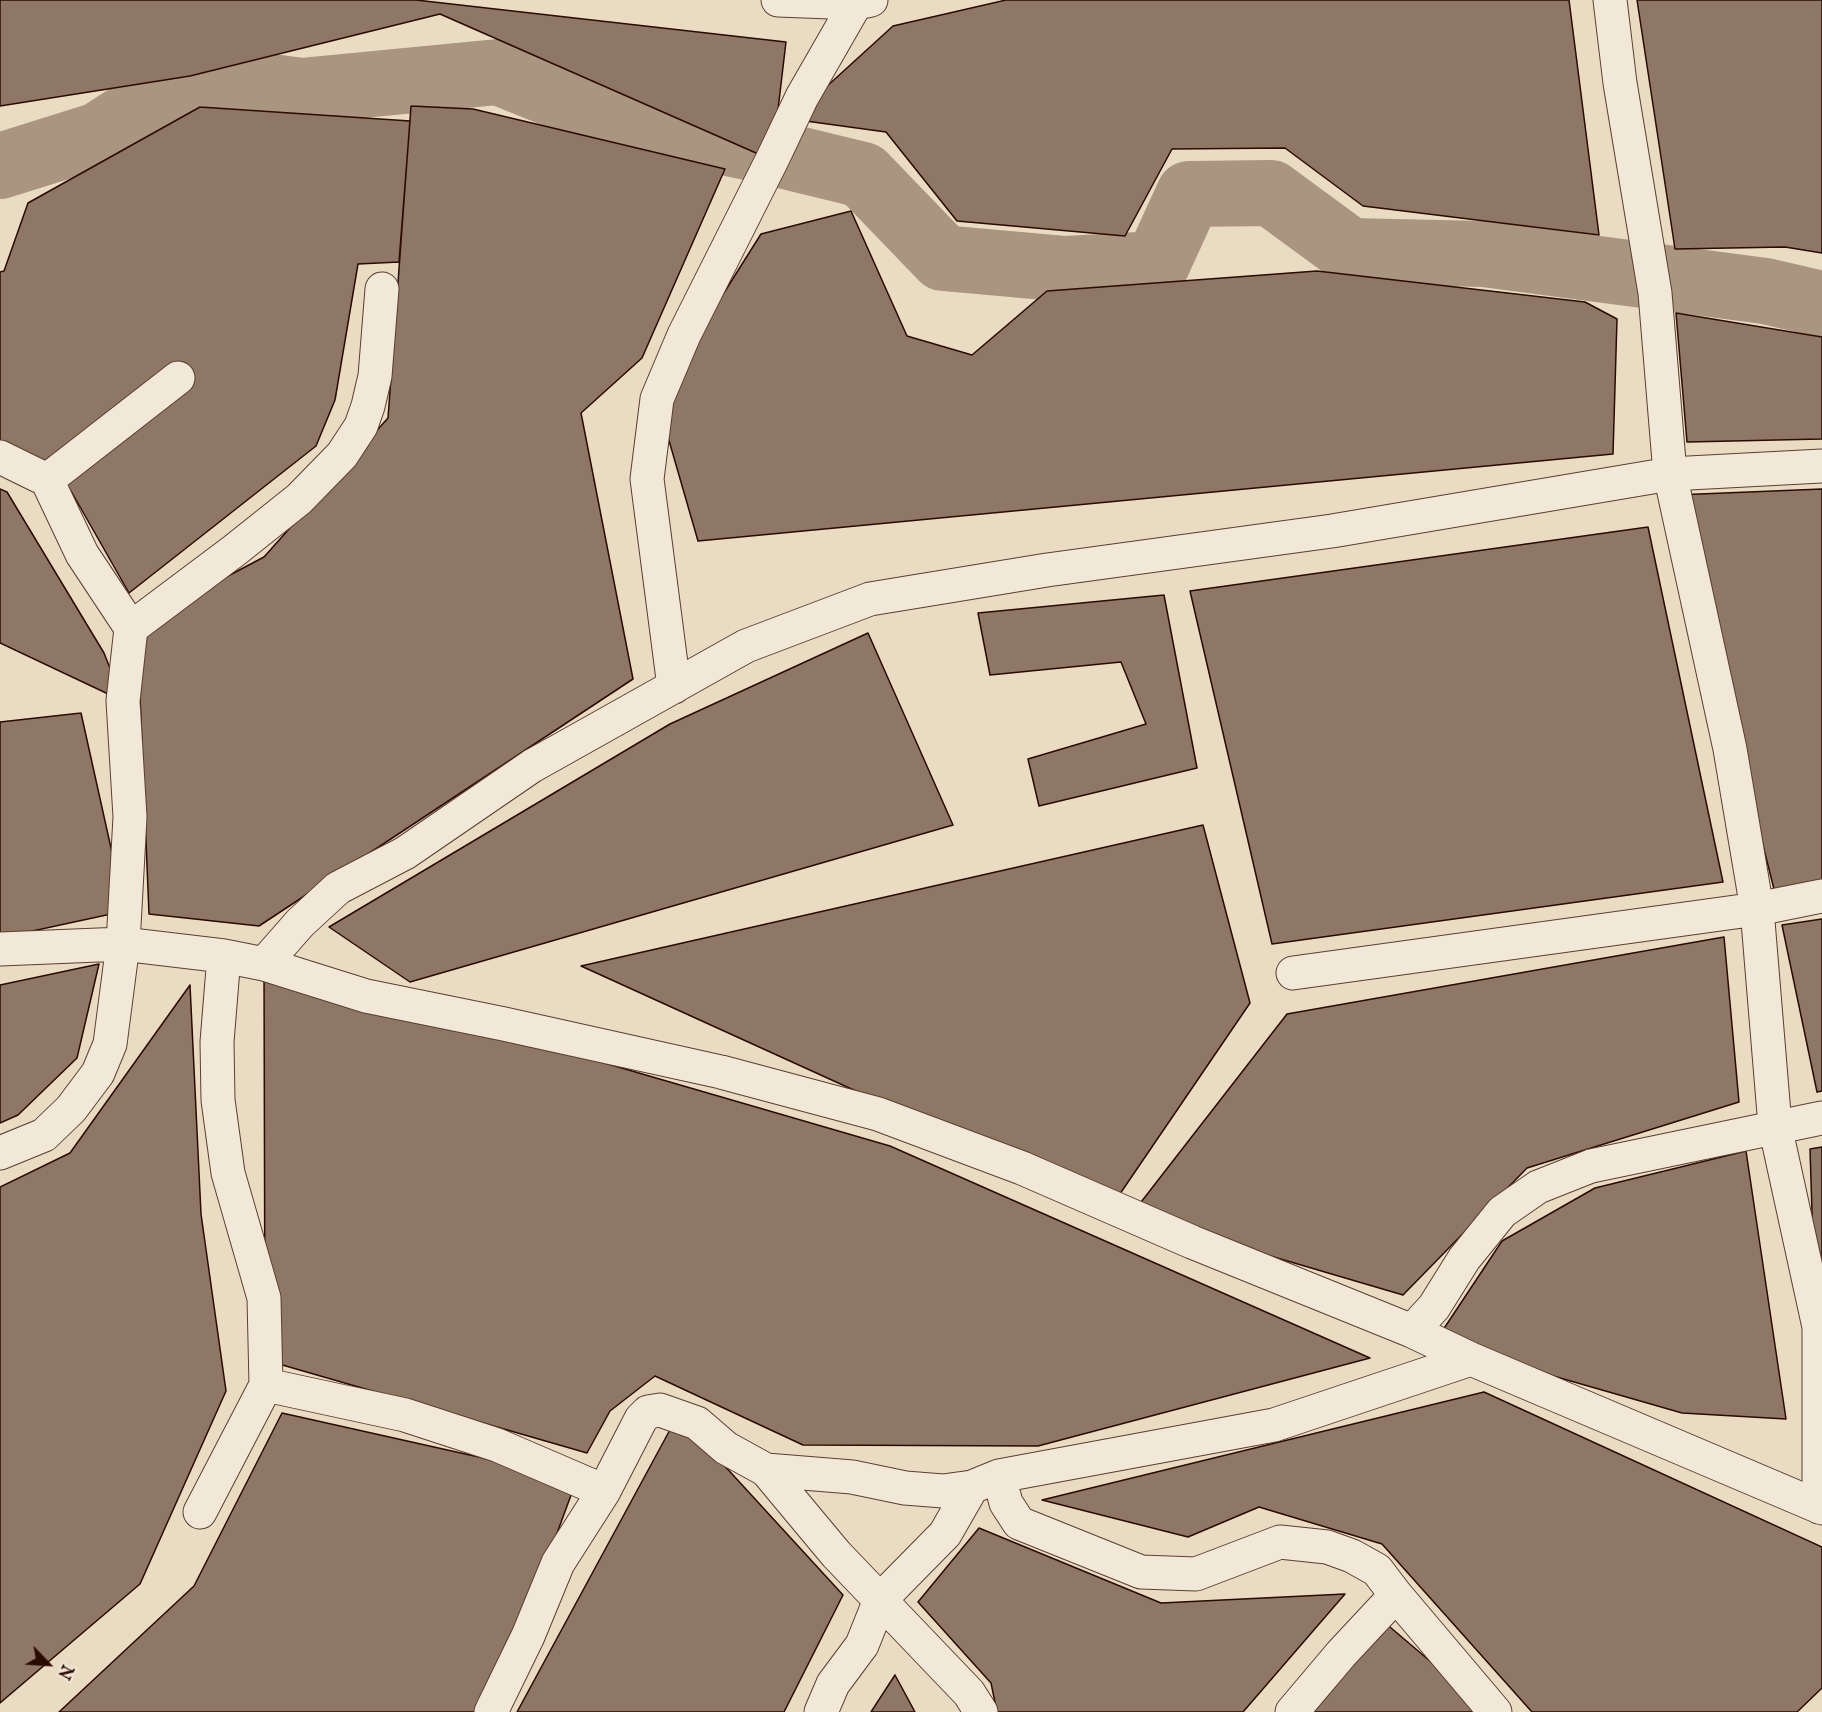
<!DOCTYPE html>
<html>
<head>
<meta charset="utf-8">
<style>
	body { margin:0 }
	#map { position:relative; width:1822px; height:1712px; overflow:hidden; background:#eadcc2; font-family:"IM FELL English",serif }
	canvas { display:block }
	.north { position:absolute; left:18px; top:1634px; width:60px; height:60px; -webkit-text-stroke:4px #f1e8d7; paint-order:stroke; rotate:115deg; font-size:16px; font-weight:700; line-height:24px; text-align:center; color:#2b0a00 }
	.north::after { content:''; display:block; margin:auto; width:21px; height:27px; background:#2b0a00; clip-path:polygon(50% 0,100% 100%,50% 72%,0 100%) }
</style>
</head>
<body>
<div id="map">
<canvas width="1822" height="1712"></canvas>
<div class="north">N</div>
</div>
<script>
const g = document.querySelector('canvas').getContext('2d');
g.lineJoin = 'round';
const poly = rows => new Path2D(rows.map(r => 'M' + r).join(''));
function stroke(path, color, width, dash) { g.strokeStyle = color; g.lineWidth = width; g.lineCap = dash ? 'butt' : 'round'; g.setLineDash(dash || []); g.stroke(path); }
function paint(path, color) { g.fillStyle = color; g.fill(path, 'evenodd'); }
stroke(poly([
	[0,166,99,135,190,76,301,91,498,72,620,121,752,148,863,175,943,258,1066,269,1157,264,1189,194,1271,193,1350,251,1484,254,1765,291,1822,304]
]), '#a99580', 66);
const building = poly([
	[0,0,416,0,786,42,772,160,440,14,190,76,0,106,0,0],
	[1006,0,1569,0,1599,235,1363,206,1285,148,1172,149,1125,236,957,221,886,132,791,119,893,26,1006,0],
	[1637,0,1822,0,1822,253,1785,247,1675,249,1637,0],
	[411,106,473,109,725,169,642,358,581,413,633,679,259,926,149,914,137,624,264,557,388,418,411,106],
	[200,107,410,121,399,262,358,264,335,400,316,446,129,593,71,491,0,456,0,272,4,271,28,203,200,107],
	[851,211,907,336,972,355,1047,291,1317,271,1585,302,1617,319,1613,454,698,541,657,399,761,234,851,211],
	[1676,313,1822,337,1822,439,1687,442,1676,313],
	[0,489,7,492,104,653,123,701,0,643,0,489],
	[1822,489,1822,895,1778,905,1675,495,1822,489],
	[1648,527,1723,882,1272,944,1190,591,1648,527],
	[1164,595,1197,768,1039,806,1028,759,1146,724,1121,662,990,675,978,613,1164,595],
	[868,633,953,825,410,982,329,927,670,724,868,633],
	[81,713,125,911,0,938,0,722,81,713],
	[1203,825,1250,1003,1111,1207,581,966,1203,825],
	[1822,919,1822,1091,1817,1092,1782,925,1822,919],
	[1724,937,1739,1102,1527,1168,1403,1295,1131,1215,1287,1014,1724,937],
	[99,964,77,1058,18,1115,0,1123,0,985,99,964],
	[264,964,890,1146,1370,1358,1038,1446,803,1445,655,1376,610,1411,587,1453,265,1360,264,964],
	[190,985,201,1214,226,1391,140,1584,0,1703,0,1187,70,1153,190,985],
	[1822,1147,1822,1307,1815,1308,1810,1149,1822,1147],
	[1746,1151,1786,1419,1682,1413,1435,1342,1502,1241,1595,1188,1746,1151],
	[1484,1392,1822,1547,1822,1688,1797,1712,1532,1712,1382,1544,1259,1507,1188,1537,1042,1500,1484,1392],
	[282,1413,577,1479,491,1712,59,1712,194,1586,282,1413],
	[678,1415,843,1595,784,1712,517,1712,678,1415],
	[979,1528,1161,1603,1345,1594,1243,1712,997,1712,991,1683,918,1602,979,1528],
	[1377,1616,1490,1712,1289,1712,1377,1616],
	[895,1675,915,1712,871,1712,895,1675]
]);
paint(building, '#8e7765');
stroke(building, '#2b0a00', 1.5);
const minor = poly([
	[778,0,856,3,871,0],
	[1610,0,1620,83,1655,293,1670,474,1730,749,1757,909,1775,1126,1819,1327,1819,1507],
	[0,457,47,480,82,554,131,628,123,701,130,817,123,944,110,1044,98,1073,71,1109,44,1135,0,1153],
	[47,480,178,378],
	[131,628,235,550,299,499,342,455,361,426,368,406,375,376,382,289],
	[674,687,647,479,657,399,684,335,772,160,802,97,856,3],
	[0,949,123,944,224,956,264,964,366,996,504,1024,721,1072,878,1114,1022,1168,1192,1242,1412,1331,1471,1359,1822,1508],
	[264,964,300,923,338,888,405,853,532,766,746,646,870,599,1047,570,1332,531,1670,474,1822,466],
	[1293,973,1757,909,1822,896],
	[1412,1331,1434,1307,1464,1259,1502,1212,1538,1187,1591,1166,1822,1118],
	[266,1385,405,1415,497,1445,604,1491],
	[766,1470,852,1477,905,1488,943,1491,972,1487,999,1476,1274,1425,1471,1359],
	[999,1476,1006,1503,1019,1523,1141,1572,1196,1574,1280,1542,1327,1547,1352,1556,1377,1570,1396,1595,1495,1712],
	[200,1512,266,1385,264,1298,228,1173,218,1100,217,1042,224,956],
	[491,1712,528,1636,558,1563,604,1491,641,1419,648,1412,660,1410,697,1423,726,1448,766,1470,836,1554,969,1693,981,1712],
	[821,1712,833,1684,862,1645,880,1600,945,1534,972,1487],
	[1292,1712,1341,1654,1396,1595]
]);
stroke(minor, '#5b3e30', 35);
stroke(minor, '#f1e8d7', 33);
</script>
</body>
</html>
